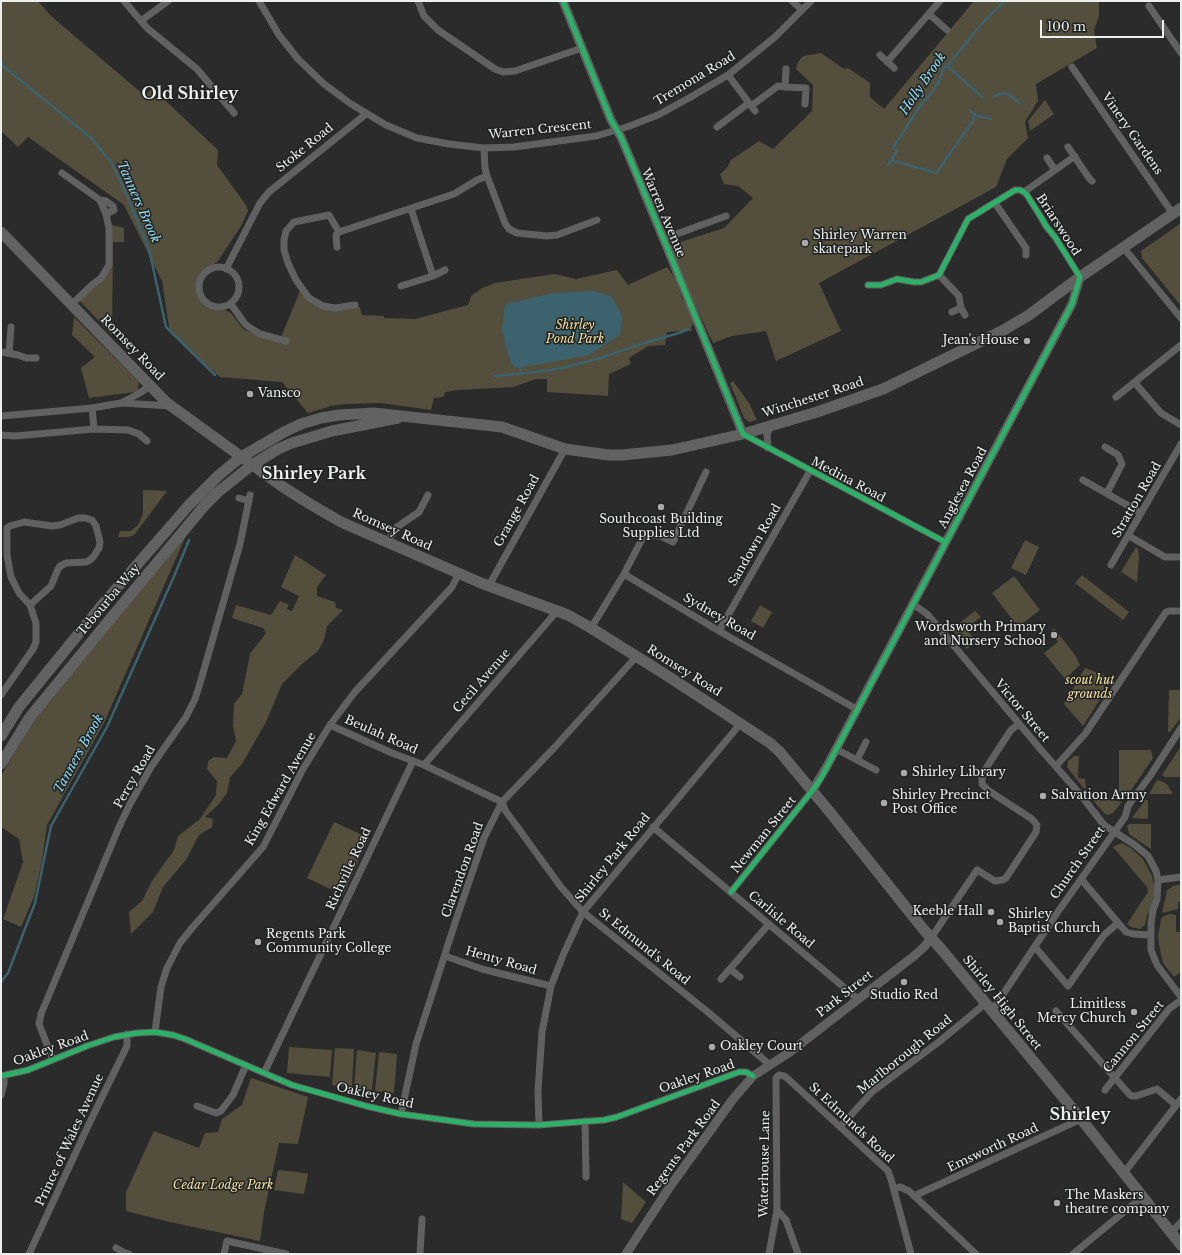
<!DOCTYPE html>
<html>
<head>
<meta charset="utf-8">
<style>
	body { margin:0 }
	#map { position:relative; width:1182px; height:1255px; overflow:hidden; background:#2a2b2a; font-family:"Libre Baskerville",serif }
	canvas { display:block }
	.frame { position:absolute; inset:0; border:2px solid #edefee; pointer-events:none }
	.scale { position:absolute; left:1040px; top:20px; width:124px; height:18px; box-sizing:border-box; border:2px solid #edefee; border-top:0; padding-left:5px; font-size:12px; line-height:14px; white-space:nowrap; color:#edefee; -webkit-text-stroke:3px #1f2220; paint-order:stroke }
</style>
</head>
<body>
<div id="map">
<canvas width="1182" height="1255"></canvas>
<div class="frame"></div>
<div class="scale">100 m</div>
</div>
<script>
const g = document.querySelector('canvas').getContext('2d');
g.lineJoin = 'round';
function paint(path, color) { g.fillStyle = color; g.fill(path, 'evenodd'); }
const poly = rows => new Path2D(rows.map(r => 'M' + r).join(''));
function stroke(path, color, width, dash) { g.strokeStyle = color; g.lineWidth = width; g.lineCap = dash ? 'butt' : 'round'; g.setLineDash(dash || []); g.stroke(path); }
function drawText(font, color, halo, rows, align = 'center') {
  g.font = font + ' "Libre Baskerville",serif'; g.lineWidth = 3; g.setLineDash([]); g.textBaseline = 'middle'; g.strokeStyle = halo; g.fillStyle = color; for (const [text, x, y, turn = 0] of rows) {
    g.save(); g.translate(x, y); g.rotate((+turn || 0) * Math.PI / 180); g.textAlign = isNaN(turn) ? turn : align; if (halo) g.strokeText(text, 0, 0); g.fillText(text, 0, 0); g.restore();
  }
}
paint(poly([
	[1,1,38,1,51,16,145,96,152,88,218,150,217,165,246,205,248,211,241,226,218,261,203,272,196,282,197,291,199,299,207,306,214,310,225,310,231,313,243,329,259,336,279,342,300,291,336,310,360,307,362,315,384,316,384,318,415,319,468,305,471,296,482,288,495,283,554,274,576,279,617,270,628,285,667,267,675,278,682,298,688,308,693,321,691,331,667,332,665,345,648,346,629,358,631,364,609,374,608,396,547,392,547,379,536,379,514,387,458,390,446,392,443,397,434,398,431,410,380,403,346,404,331,406,308,413,282,382,220,377,170,333,162,281,124,205,28,137,18,147,1,131],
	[974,1,1099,1,1099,16,1094,30,1097,48,1036,84,1038,101,1025,122,1028,138,1007,159,996,187,819,283,841,331,776,361,766,331,732,336,713,343,668,246,724,228,753,198,738,186,724,184,720,174,727,168,731,160,759,141,773,149,812,111,813,85,796,69,798,62,803,56,821,53,844,69,848,68,870,83,870,97,884,109],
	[1045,100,1054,114,1030,131,1028,121],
	[1181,223,1181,306,1142,258,1141,251],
	[108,224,124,228,124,242,113,242,112,335,78,299,109,265],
	[74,317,137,380,139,383,138,389,135,392,89,398,81,368,95,357,72,335],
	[733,381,749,403,757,420,749,422,744,418,730,383],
	[143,490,167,491,135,534,132,536,127,537,118,537,120,531,131,531,138,525,143,514],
	[187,533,104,723,47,825,42,861,34,897,21,927,3,919,23,862,19,839,1,827,1,776,34,720],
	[1025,540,1039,547,1026,575,1011,568],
	[1136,547,1138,549,1139,556,1137,582,1121,572],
	[295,555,326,575,317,587,317,596,335,602,336,608,343,610,327,626,324,640,318,651,303,663,282,684,266,722,242,764,230,777,227,793,218,805,205,817,213,819,212,827,199,835,186,860,163,887,153,912,131,934,129,912,142,901,152,881,174,850,178,836,200,819,216,795,217,781,207,769,208,761,214,757,227,758,236,741,233,726,234,704,242,694,250,654,266,633,263,628,232,618,236,605,271,615,280,601,289,605,287,609,292,611,299,596,281,587],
	[1082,575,1129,612,1123,620,1075,583],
	[1014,576,1040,610,1018,627,992,593],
	[760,605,772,612,763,628,751,621],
	[975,611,981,617,966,628,976,642,967,649,952,629],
	[1054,628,1075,655,1080,665,1065,679,1044,653,1058,642,1051,631],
	[1085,668,1113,679,1083,726,1064,704],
	[1169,690,1181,690,1181,717,1170,732,1168,732],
	[1181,746,1181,777,1165,777,1162,775],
	[1119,750,1151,750,1153,758,1127,796,1119,796],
	[1074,756,1079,756,1078,778,1085,779,1086,791,1067,767,1068,761],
	[1157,780,1161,781,1167,784,1173,794,1149,794],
	[1091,795,1122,802,1113,813,1108,815,1105,814,1089,796],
	[1145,800,1148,800,1148,819,1132,818],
	[334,822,369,838,343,895,307,878],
	[1129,824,1151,824,1151,849,1129,834,1127,826],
	[1122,843,1132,849,1143,859,1152,876,1154,884,1154,895,1150,913,1148,912,1145,925,1140,929,1131,927,1127,924,1148,892,1147,887,1113,847],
	[1181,884,1181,902,1178,902,1178,909,1162,913,1167,890,1173,886],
	[1169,914,1176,915,1176,932,1181,932,1181,972,1174,977,1163,963,1159,944,1158,936,1161,920,1162,917],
	[289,1047,332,1050,330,1077,287,1073],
	[335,1048,354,1049,352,1087,332,1085],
	[357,1050,376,1053,372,1090,354,1088],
	[379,1052,397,1054,394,1093,375,1091],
	[251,1078,308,1097,298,1144,279,1143,264,1212,260,1241,170,1222,126,1211,126,1192,154,1131,199,1148,205,1133,218,1132,222,1119,242,1105],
	[278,1170,297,1172,308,1174,304,1194,274,1190],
	[623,1182,646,1202,632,1223,621,1219]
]), '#544e3d');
paint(poly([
	[593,291,611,296,622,315,620,335,589,355,542,364,515,368,510,361,502,331,505,304,553,293]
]), '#3c626d');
stroke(poly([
	[1,62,3,66,90,137,111,162,125,191,149,249,166,327,215,375],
	[947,66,982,97],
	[994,96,1006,93,1020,103],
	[975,115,991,119],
	[891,160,936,173,973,121,975,115,970,110],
	[888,165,897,151,893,148,920,106,932,92,939,81,944,68,947,66,985,20,1005,1],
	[520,367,521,373],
	[495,376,536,372,563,368,597,359,644,343,679,333,688,329],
	[1,982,8,973,35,903,51,826,107,727,175,574,189,540]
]), '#3c626d', 2.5);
stroke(poly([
	[124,1,147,28,197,69,234,113],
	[259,1,279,35,298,59,324,84,351,104,386,125,417,138,449,144,484,148,514,147,596,136,627,127,658,115,689,98,728,75,775,37,811,1],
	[418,1,424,16,438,30,495,69,503,72,515,71,582,48],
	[792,1,802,10],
	[1149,6,1181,53],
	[929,14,947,30],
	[141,21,168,1],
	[880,55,894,68],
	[887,62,940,1],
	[1072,67,1173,214],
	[728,75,755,111],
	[785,87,806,88,805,104],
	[751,106,778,86,785,87,786,69],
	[717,127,749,103],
	[1068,147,1089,178,1092,181],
	[484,148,485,168,487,176,505,223,509,229,517,233,547,236,557,235,597,220],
	[1047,158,1055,170],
	[62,173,100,200,106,214,109,228,109,265,101,278,93,284,72,304],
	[1024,192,1075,156],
	[100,200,106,201,113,206,114,210,106,214],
	[995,203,1026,248,1026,255],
	[411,209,433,276],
	[339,232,329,215,294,222,286,231,284,240,284,250,288,263,296,280,309,298,323,306,335,308,355,305],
	[663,239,726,216],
	[337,247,336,235,339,232,454,194,477,180,487,176],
	[1123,247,1181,318],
	'199 287a20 20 0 1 1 40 0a20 20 0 1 1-40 0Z',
	[226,269,260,203,269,192,366,114],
	[939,275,959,296,961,308,965,315],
	[868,285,881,285,897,279,914,282,921,282,939,275,968,219,1015,190,1020,190,1024,192,1027,195,1042,219,1046,226,1055,237,1080,277],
	[401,286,433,276,445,270],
	[231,304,245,324,252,329,260,334,286,341],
	[952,312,961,308],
	[1,352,18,355,26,358,36,358],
	[9,353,11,327],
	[1135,383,1161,413,1181,425],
	[1116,397,1181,345],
	[121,403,138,394,150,386],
	[92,408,94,429,128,430,139,434,147,441],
	[1,416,92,408,121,403,171,406],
	[743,434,945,542],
	[1,435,15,436,94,429],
	[1105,447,1118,455,1122,464,1107,493],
	[768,448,767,435,770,426],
	[1083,480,1141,513],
	[239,498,249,501],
	[1129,536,1165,557,1181,557],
	[387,542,397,527,419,512,428,495],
	[1111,565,1181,444],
	[624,574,642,539,651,535,661,536,673,542,706,472],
	[490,586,492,580,565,449],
	[913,604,927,614,934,622,1042,751,1080,794,1104,825,1135,845,1148,856,1156,871,1158,880,1157,899,1153,910,1151,924,1151,950,1157,965,1181,997],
	[591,628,624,574,719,631,858,710],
	[719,631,810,471],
	[1,695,33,649,36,642,36,623,30,605,19,593,11,577,7,555,7,528,10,526,24,522,52,526,60,525,78,518,85,518,92,520,96,526,100,542,99,548,94,556,90,560,86,562,66,563,60,566,58,569,51,586,30,605],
	[330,725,392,753,424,765,502,802,505,810,561,887,583,912,709,1013,770,1065],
	[836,749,876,770],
	[857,760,866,742],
	[424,765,558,610],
	[1056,766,1085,734,1166,612,1169,611,1180,611],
	[653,827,858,999],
	[1081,879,1126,932,1133,934,1151,935],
	[1158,880,1181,877],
	[731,892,812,791],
	[931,938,977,870,995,881,1002,880,1006,878,1036,832,1037,825,1032,819,989,791,982,784,982,775,990,762,1011,730,1019,724],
	[1035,947,1068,986,1104,935,1118,923],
	[445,956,482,969,551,986],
	[730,969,740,977],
	[721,979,769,924],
	[992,1011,1057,913,1125,817,1128,806,1150,776,1181,728],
	[1056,1011,1130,1095,1132,1096,1136,1096,1157,1089,1176,1105],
	[155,1032,161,987,167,968,180,943,192,928,263,847,303,769,330,725,354,693,452,587,459,573],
	[53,1060,39,1024,41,1014,119,827,130,804,151,767,186,717,195,699,201,680,240,544,250,495],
	[264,1073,413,761],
	[1,1076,28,1070,87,1046,114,1037,137,1033,155,1032,173,1035,185,1039,292,1085,366,1106,401,1114,474,1124,539,1125,604,1120,617,1117,739,1072,746,1072,753,1076],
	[1105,1090,1169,1009,1181,1000],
	[1,1095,4,1084,4,1076],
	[197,1106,216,1113,221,1111,233,1095,246,1065],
	[401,1114,416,1044,455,923,484,838,502,802,554,748,636,657],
	[585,1121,586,1177],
	[539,1125,538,1091,542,1032,551,986,564,953,583,912,741,723],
	[840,1127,872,1092,940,1041,986,1003],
	[1124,1173,1181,1099],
	[894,1189,900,1187,909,1191,976,1254],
	[914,1196,1081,1119],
	[777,1210,786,1220,798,1254],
	[1171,1233,1181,1222],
	[116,1248,123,1252,129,1254],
	[29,1254,88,1126,125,1050,127,1046,127,1034],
	[224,1254,227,1241,286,1254],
	[420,1254,422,1219],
	[769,1254,777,1210,776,1082,776,1078,779,1075,784,1076,787,1078,888,1171,891,1179,911,1254],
	[1073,1254,1142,1197]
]), '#616161', 7);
stroke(poly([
	[563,1,611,120,621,137,669,252,743,434],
	[812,791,827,766,1072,304,1080,277],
	[626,1254,669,1188,733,1099,753,1076,790,1052,914,956,924,947,931,938]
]), '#616161', 9);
stroke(poly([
	[1,232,167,403,283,487,310,504,341,522,481,583,568,615,591,628,663,673,770,743,779,751,829,811,924,930,942,950,1081,1119,1181,1245],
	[1,736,19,707,102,605,189,505,219,475,241,457,284,432,301,424,321,418,339,415,374,413,502,427,565,449,609,455,622,455,672,450,743,434,817,412,883,389,1002,331,1029,315,1080,277,1181,208],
	[1,764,30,717,111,618,205,505,218,492,252,465,278,449,292,443,332,431,398,418]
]), '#616261', 11);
stroke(poly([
	[563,1,611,120,621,137,669,252,743,434,945,542],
	[731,892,812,791,821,778,1072,304,1080,277,1055,237,1046,226,1042,219,1027,195,1024,192,1020,190,1015,190,968,219,939,275,921,282,914,282,897,279,881,285,868,285],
	[1,1076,28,1070,87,1046,114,1037,137,1033,155,1032,173,1035,185,1039,292,1085,366,1106,401,1114,474,1124,539,1125,604,1120,617,1117,739,1072,746,1072,753,1076]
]), '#2db169', 5);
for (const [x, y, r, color] of [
	[805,243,4,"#a9aaa9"],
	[1027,341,4,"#a9aaa9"],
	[250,394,4,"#a9aaa9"],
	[661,507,4,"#a9aaa9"],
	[1054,635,4,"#a9aaa9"],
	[904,773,4,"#a9aaa9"],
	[1043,796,4,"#a9aaa9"],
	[884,803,4,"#a9aaa9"],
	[991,912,4,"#a9aaa9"],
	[1000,922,4,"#a9aaa9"],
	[258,942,4,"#a9aaa9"],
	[904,982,4,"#a9aaa9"],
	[1134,1012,4,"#a9aaa9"],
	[712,1047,4,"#a9aaa9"],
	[1057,1203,4,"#a9aaa9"]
]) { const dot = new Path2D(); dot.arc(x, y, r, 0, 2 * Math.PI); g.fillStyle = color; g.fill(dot); stroke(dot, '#1f2220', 1.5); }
drawText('12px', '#edefee', '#1f2220', [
	["Tremona Road",695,79,-31],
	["Warren Crescent",540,130,-6],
	["Vinery Gardens",1132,134,55],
	["Stoke Road",305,148,-39],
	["Warren Avenue",663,213,67],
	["Briarswood",1058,225,57],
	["Romsey Road",132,348,46],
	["Winchester Road",813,398,-18],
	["Medina Road",848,480,28],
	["Anglesea Road",963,488,-62],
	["Stratton Road",1137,500,-60],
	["Grange Road",517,511,-61],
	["Romsey Road",392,530,24],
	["Sandown Road",755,545,-60],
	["Tebourba Way",109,600,-50],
	["Sydney Road",719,617,30],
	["Romsey Road",684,671,32],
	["Cecil Avenue",482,681,-49],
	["Victor Street",1022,711,50],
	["Beulah Road",381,735,24],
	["Percy Road",135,777,-60],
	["King Edward Avenue",281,789,-60],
	["Newman Street",764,835,-51],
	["Shirley Park Road",613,858,-51],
	["Church Street",1078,863,-55],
	["Richville Road",349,869,-65],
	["Clarendon Road",463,870,-70],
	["Carlisle Road",781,920,40],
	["St Edmund's Road",644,947,39],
	["Henty Road",501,961,16],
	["Park Street",845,994,-38],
	["Shirley High Street",1002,1003,51],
	["Cannon Street",1134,1037,-51],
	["Oakley Road",51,1049,-20],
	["Marlborough Road",905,1055,-39],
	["Oakley Road",697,1077,-19],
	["Oakley Road",375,1096,13],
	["St Edmunds Road",851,1123,43],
	["Prince of Wales Avenue",70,1140,-65],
	["Regents Park Road",684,1148,-54],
	["Emsworth Road",993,1148,-25],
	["Waterhouse Lane",765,1164,-89]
]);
drawText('12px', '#edefee', '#1f2220', [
	["Shirley Warren",813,236],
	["skatepark",813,250],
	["Jean's House",1019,341,"right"],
	["Vansco",258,394],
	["Southcoast Building",661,520,"center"],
	["Supplies Ltd",661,534,"center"],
	["Wordsworth Primary",1046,628,"right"],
	["and Nursery School",1046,642,"right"],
	["Shirley Library",912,773],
	["Shirley Precinct",892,796],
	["Post Office",892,810],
	["Salvation Army",1051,796],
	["Keeble Hall",983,912,"right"],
	["Shirley",1008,915],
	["Baptist Church",1008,929],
	["Regents Park",266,935],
	["Community College",266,949],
	["Studio Red",904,996,"center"],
	["Limitless",1126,1005,"right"],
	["Mercy Church",1126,1019,"right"],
	["Oakley Court",720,1047],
	["The Maskers",1065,1196],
	["theatre company",1065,1210]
], 'left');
drawText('italic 12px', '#f3dfa3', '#1f2220', [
	["Shirley",575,326],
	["Pond Park",575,340],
	["scout hut",1090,681],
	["grounds",1090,695],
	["Cedar Lodge Park",223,1186]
]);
drawText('italic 13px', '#90daf2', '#1f2220', [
	["Holly Brook",923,84,-56],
	["Tanners Brook",138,202,66],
	["Tanners Brook",79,754,-61]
]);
drawText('bold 16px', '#edefee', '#1f2220', [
	["Old Shirley",190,94],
	["Shirley Park",314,474],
	["Shirley",1080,1115]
]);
</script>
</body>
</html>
